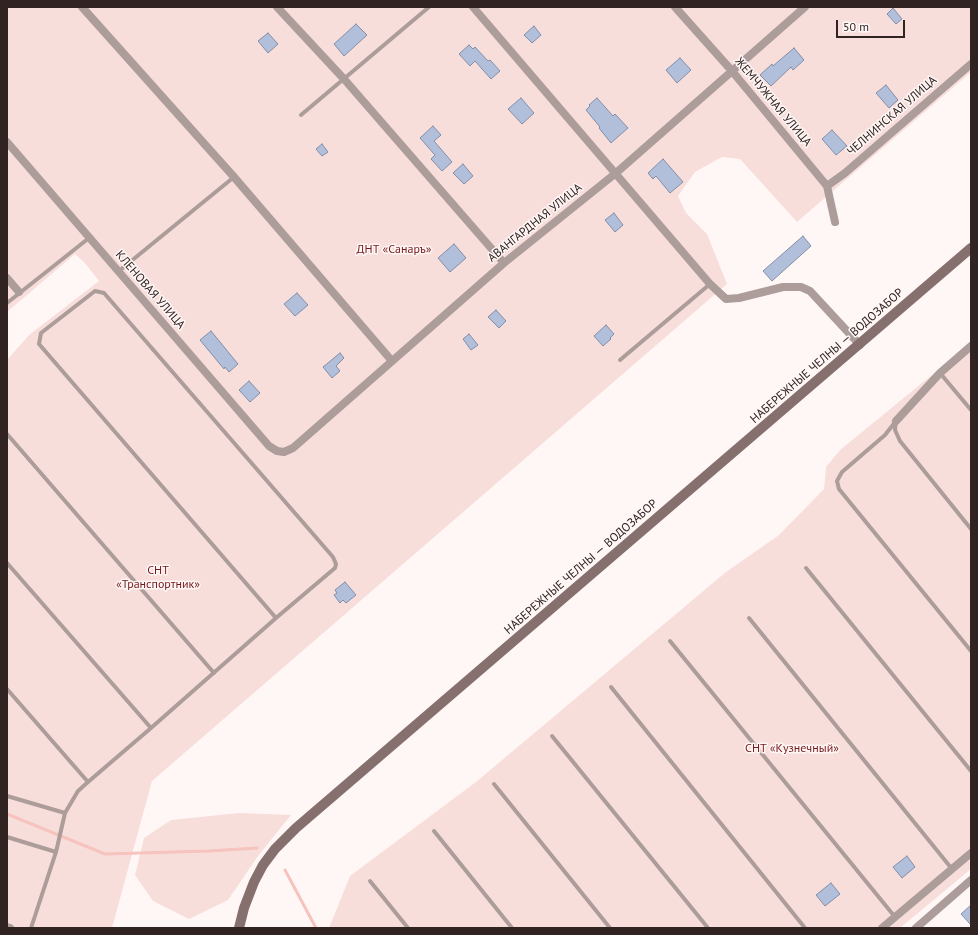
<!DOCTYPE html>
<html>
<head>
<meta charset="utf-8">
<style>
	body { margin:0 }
	#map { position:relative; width:978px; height:935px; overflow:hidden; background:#fff7f6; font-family:"PT Sans",sans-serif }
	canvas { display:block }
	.frame { position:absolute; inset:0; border:8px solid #302322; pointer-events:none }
	.scale { position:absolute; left:836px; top:20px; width:69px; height:18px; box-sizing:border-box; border:2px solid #302322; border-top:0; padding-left:5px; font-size:12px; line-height:14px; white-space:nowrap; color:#302322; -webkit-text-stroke:3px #fff7f6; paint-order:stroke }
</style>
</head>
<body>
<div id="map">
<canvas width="978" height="935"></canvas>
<div class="frame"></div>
<div class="scale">50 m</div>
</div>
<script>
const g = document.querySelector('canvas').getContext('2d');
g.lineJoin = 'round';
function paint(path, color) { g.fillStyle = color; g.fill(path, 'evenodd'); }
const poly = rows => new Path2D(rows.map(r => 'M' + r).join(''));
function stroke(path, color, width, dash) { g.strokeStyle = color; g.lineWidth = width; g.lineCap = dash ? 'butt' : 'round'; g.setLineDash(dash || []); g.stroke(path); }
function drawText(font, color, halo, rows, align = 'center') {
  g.font = font + ' "PT Sans",sans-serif'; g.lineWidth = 3; g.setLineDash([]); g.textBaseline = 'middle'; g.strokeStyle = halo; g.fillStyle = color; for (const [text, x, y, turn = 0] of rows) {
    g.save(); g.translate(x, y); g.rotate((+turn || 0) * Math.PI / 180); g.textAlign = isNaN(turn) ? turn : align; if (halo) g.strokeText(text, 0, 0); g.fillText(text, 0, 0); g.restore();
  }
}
paint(poly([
	[7,7,971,7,971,72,797,222,740,159,722,157,695,172,678,196,686,213,707,234,727,284,152,781,112,928,7,928,7,360,29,335,99,281,84,262,75,254,7,312],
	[971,343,971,869,900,928,329,928,350,876,476,782,726,572,779,535,824,489,826,467,840,450],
	[239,813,291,815,258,856,228,900,189,919,153,901,135,875,144,838,171,820]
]), '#f8dedb');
stroke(poly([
	[7,814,105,854,209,851,257,848],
	[285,870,316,928]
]), '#f6c3be', 3);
const building = poly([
	[893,8,902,19,896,24,887,14,893,8],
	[356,24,367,35,344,56,334,44,356,24],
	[534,26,541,35,532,43,524,35,534,26],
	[268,33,278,44,268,53,258,41,268,33],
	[469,45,473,49,475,47,488,61,490,60,500,71,491,79,475,61,470,66,459,54,469,45],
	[794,48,804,60,793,70,791,67,771,86,760,75,772,64,773,66,794,48],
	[680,58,691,70,677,83,666,70,680,58],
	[886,85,898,100,889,108,876,93,886,85],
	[521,98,534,113,522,124,508,109,521,98],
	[597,98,613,116,615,114,628,128,611,143,599,128,600,127,586,110,590,106,589,105,597,98],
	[433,126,441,135,434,141,452,162,442,171,431,159,435,155,420,138,433,126],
	[832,130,847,146,836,155,822,139,832,130],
	[322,144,328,152,322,156,316,149,322,144],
	[663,159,683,182,670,193,656,176,653,179,648,173,663,159],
	[463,164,473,176,464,184,453,173,463,164],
	[614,213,623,225,615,232,605,220,614,213],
	[803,236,811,246,772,281,763,271,803,236],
	[454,244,466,258,450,272,438,258,454,244],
	[297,293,308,305,295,316,284,304,297,293],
	[496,310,506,321,499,328,488,317,496,310],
	[606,325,614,334,610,338,611,339,603,346,594,336,606,325],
	[211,331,238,364,229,372,225,367,224,369,200,340,211,331],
	[469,334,478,345,471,350,463,339,469,334],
	[340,353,344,358,336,366,340,371,332,378,323,367,340,353],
	[249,381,260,393,250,402,239,390,249,381],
	[345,582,356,595,346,603,343,600,340,603,334,595,337,593,335,590,345,582],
	[907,856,915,867,902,878,893,867,907,856],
	[831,883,840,894,825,906,816,895,831,883],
	[971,905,971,925,961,914,971,905]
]);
paint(building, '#b2bfdb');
stroke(building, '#828fa8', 1);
stroke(poly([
	[301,115,429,7],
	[119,271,234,177],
	[7,303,89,238],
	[620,360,710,284],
	[940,373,971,410],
	[896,421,885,435,842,472,837,481,839,489,971,651],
	[896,421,895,430,900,441,971,529],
	[7,434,214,673],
	[7,563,151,728],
	[806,568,971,771],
	[749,618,952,869],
	[670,641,895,917],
	[611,687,805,928],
	[7,689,88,782],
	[552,736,708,928],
	[494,784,610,928],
	[7,796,65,813],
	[434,831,512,928],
	[7,837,56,852],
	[370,881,408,928],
	[31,928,56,852,65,813,78,791,88,782,151,728,276,618,335,568,336,564,333,557,104,293,95,291,41,333,39,344,276,618]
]), '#ac9c9a', 4);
stroke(poly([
	[82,7,234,177,392,361],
	[277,7,344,79,504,263],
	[473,7,710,284,726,299,739,298,783,287,801,287,810,291,860,345],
	[675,7,732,71,827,186,835,222],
	[7,142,269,446,277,451,284,452,293,448,504,263,616,173,805,7],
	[827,186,845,173,971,64],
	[7,278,19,292],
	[896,421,940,373,971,346],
	[7,927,10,928],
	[882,928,971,853],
	[916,928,971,880]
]), '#ac9c9a', 8);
stroke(poly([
	[239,928,244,908,254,882,263,865,275,849,296,828,971,248]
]), '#86706e', 10);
drawText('12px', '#302322', '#fff7f6', [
	["ЖЕМЧУЖНАЯ УЛИЦА",773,102,50],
	["ЧЕЛНИНСКАЯ УЛИЦА",892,116,-41],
	["АВАНГАРДНАЯ УЛИЦА",535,223,-39],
	["КЛЕНОВАЯ УЛИЦА",150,290,49],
	["НАБЕРЕЖНЫЕ ЧЕЛНЫ — ВОДОЗАБОР",827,356,-41],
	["НАБЕРЕЖНЫЕ ЧЕЛНЫ — ВОДОЗАБОР",581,567,-41]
]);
drawText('12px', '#75181a', '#fff7f6', [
	["ДНТ «Санаръ»",394,250],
	["СНТ",158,571],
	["«Транспортник»",158,585],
	["СНТ «Кузнечный»",792,749]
]);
</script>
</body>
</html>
